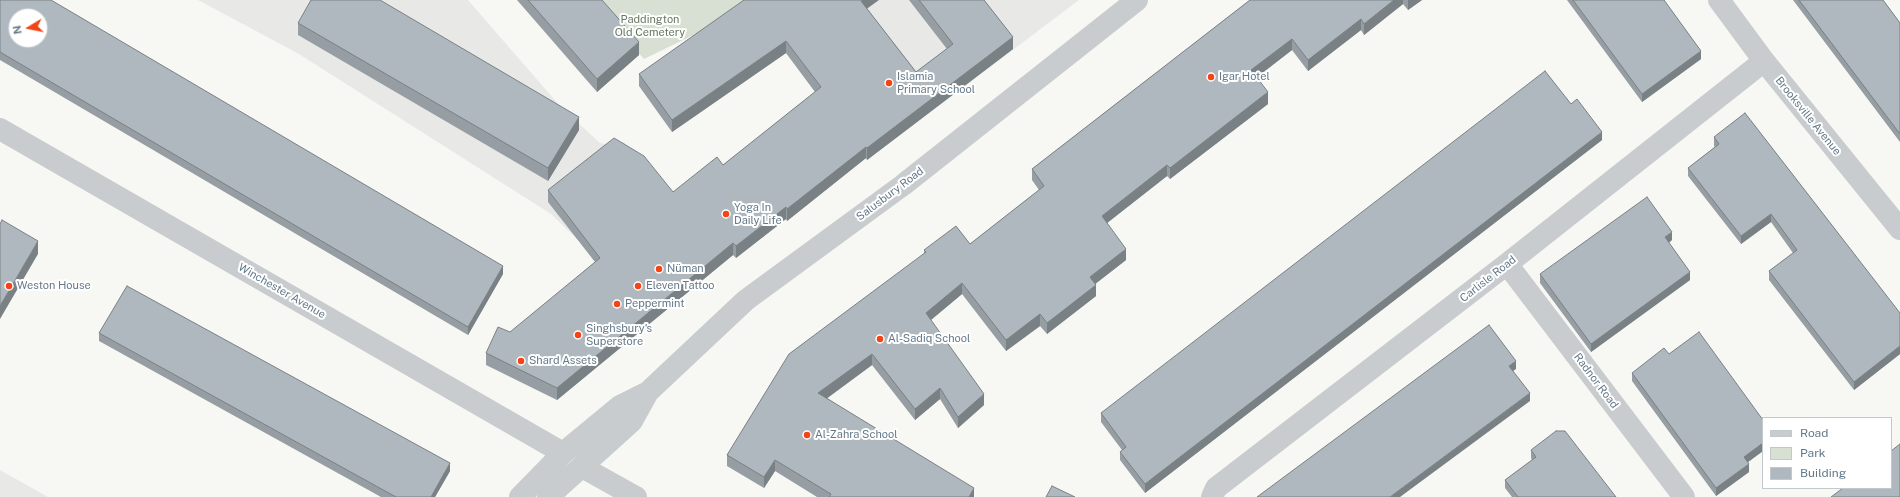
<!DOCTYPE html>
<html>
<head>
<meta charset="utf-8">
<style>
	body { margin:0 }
	#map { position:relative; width:1900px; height:497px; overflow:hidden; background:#f7f7f3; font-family:"Public Sans",sans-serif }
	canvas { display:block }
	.legend { position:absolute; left:1762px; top:417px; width:130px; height:72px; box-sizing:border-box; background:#fff; border:1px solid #c1c9cf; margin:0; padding:5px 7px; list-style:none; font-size:12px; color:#637888 }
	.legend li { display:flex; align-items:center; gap:8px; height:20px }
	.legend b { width:20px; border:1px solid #c1c9cf }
	.north { position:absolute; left:8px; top:8px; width:40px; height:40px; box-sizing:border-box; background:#fff; border:1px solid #c1c9cf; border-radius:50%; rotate:260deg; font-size:11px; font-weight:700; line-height:16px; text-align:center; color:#637888 }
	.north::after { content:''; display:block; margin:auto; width:14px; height:18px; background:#f44416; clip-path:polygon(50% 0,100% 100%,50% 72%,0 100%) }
</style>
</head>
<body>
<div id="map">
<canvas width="1900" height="497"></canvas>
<ul class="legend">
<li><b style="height:5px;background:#c9cccf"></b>Road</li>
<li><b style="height:11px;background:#d8e0d4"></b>Park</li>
<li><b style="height:11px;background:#afb8be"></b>Building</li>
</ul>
<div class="north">N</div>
</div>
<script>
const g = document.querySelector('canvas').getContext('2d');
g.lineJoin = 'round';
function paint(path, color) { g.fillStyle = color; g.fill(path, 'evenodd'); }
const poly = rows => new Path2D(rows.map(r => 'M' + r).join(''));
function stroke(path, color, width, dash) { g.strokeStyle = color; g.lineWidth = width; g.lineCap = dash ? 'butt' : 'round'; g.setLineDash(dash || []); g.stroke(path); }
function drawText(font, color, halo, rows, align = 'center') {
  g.font = font + ' "Public Sans",sans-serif'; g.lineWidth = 4; g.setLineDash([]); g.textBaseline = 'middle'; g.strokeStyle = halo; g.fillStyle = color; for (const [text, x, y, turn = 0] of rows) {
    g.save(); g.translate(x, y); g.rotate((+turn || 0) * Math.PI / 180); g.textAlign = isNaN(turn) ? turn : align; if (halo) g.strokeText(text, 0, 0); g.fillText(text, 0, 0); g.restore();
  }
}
paint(poly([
	[198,0,468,0,560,106,600,143,610,145,624,142,655,182,579,241,551,214,299,54],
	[760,0,1079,0,867,160,751,7],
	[0,470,48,497,0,497]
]), '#e8e9e7');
paint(poly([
	[591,0,760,0,751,7,644,59]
]), '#d8e0d4');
stroke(poly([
	[1719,0,1764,61,1900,229],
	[1507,264,1684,497],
	[1212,497,1216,488,1507,264,1764,61]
]), '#c9cccf', 22);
stroke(poly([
	[0,129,563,453],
	[582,467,636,497],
	[520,497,563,453,620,406,648,392],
	[548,497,632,421,648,392,746,300,903,185,1137,0]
]), '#c9cccf', 22);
paint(poly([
	[0,0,503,274,468,335,0,60],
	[517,0,602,0,639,55,597,92],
	[909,0,984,0,1013,49,867,160,866,158,787,221,786,219,736,258,733,255,557,400,486,365,486,353,595,262,548,202,548,190,673,192,723,165,815,92,786,53,672,132,639,86,639,74,867,9,916,72,947,49],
	[1250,0,1422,0,1408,10,1403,4,1364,35,1361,30,1308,71,1292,50,1256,77,1268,104,1170,179,1167,176,1107,223,1126,260,1095,284,1096,296,1047,334,1040,326,1006,351,962,294,931,320,984,405,958,428,940,399,915,420,872,365,827,398,974,497,817,497,775,471,764,488,727,466,727,455,924,254,924,250,970,244,1039,190,1032,180,1032,169],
	[1567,0,1664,0,1701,59,1642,102],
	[1793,0,1883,0,1900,23,1900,142],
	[298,23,579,130,548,181,298,35],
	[1571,104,1602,140,1145,493,1120,460,1120,452,1122,450,1101,422,1101,413],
	[1714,137,1900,313,1900,354,1854,390,1769,280,1769,271,1793,253,1771,222,1741,244,1688,176,1688,168,1715,147,1714,146],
	[1672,240,1669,243,1690,280,1591,352,1540,283,1540,274],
	[99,333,450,471,435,497,381,497,99,341],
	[1632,373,1763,420,1763,451,1748,462,1749,472,1716,496,1632,381],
	[1531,450,1616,497,1512,497,1505,488,1505,480,1532,460,1531,458]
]), '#969ea3');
paint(poly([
	[863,0,879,0,861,13,861,1],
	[1394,0,1403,0,1403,4,1364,35,1364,24],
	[1408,0,1422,0,1408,10],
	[1361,19,1361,30,1308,71,1308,60],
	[1013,37,1013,49,867,160,867,148],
	[1292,39,1292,50,1251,82,1251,70],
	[786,41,786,53,672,132,672,120],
	[639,42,639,55,597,92,597,79],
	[1701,51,1701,59,1642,102,1642,94],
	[1268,92,1268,104,1170,179,1170,168],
	[579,117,579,130,548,181,548,168],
	[1602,132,1602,140,1145,493,1145,484],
	[866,147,866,158,787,221,787,209],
	[1167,165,1167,176,1102,227,1102,216],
	[786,207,786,219,736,258,736,246],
	[1771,214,1771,222,1741,244,1741,236],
	[1672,232,1672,240,1665,245,1665,237],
	[38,241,38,254,0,319,0,306],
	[733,243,733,255,557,400,557,388],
	[1126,249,1126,260,1090,288,1090,277],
	[503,266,503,274,468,335,468,327],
	[1690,272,1690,280,1591,352,1591,344],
	[962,283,962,294,926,324,926,313],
	[1096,285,1096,296,1047,334,1047,323],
	[1040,314,1040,326,1006,351,1006,340],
	[1900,346,1900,354,1854,390,1854,382],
	[872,354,872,365,818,405,818,393],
	[1516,361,1516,369,1509,374,1509,366],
	[940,388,940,399,915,420,915,409],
	[1530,393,1530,401,1400,497,1390,497],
	[984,394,984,405,958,428,958,417],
	[1763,443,1763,451,1744,465,1744,457],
	[775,460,775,471,764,488,764,477],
	[450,463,450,471,435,497,431,497],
	[1749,464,1749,472,1716,496,1716,488],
	[974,488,974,497,969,497]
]), '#7a8185');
const building = poly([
	[0,0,51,0,503,266,468,327,0,52,0,0],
	[16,16,40,16,40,40,16,40,16,16],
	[311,0,380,0,579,117,548,168,298,23,311,0],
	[528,0,602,0,639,42,597,79,528,0],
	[744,0,863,0,861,1,916,72,953,44,919,0,984,0,1013,37,867,148,866,147,787,209,786,207,736,246,733,243,557,388,486,353,498,327,510,332,600,258,548,190,614,138,644,156,673,192,717,157,723,165,821,87,786,41,672,120,639,74,744,0],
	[1250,0,1394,0,1364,24,1361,19,1308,60,1292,39,1251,70,1268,92,1170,168,1167,165,1102,216,1126,249,1090,277,1096,285,1047,323,1040,314,1006,340,962,283,926,313,984,394,958,417,940,388,915,409,872,354,818,393,974,488,969,497,829,497,831,494,775,460,764,477,727,455,789,354,926,252,924,250,956,226,970,244,1044,186,1032,169,1250,0],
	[1573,0,1664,0,1701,51,1642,94,1573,0],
	[1799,0,1883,0,1900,23,1900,134,1799,0],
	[1545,71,1571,104,1577,99,1602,132,1145,484,1120,452,1126,447,1101,413,1545,71],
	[1745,113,1900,313,1900,346,1854,382,1769,271,1797,250,1771,214,1741,236,1688,168,1719,144,1714,137,1745,113],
	[1647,197,1672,232,1665,237,1690,272,1591,344,1540,274,1647,197],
	[2,220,38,241,0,306,0,224,2,220],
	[127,286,450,463,431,497,396,497,99,333,127,286],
	[1489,325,1516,361,1509,366,1530,393,1390,497,1257,497,1489,325],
	[1699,332,1763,420,1763,443,1744,457,1749,464,1716,488,1632,373,1664,348,1669,354,1699,332],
	[1556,431,1565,431,1616,497,1518,497,1505,480,1536,457,1531,450,1556,431],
	[1900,444,1900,497,1831,497,1843,488,1891,488,1891,451,1900,444],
	[1052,486,1075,497,1046,497,1052,486]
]);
paint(building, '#afb8be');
stroke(building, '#7a8185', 1);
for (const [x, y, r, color] of [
	[1211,77,4,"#f44416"],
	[889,83,4,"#f44416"],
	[726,214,4,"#f44416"],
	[659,269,4,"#f44416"],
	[9,286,4,"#f44416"],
	[638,286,4,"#f44416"],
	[617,304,4,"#f44416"],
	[578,335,4,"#f44416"],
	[880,339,4,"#f44416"],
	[521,361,4,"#f44416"],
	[807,435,4,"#f44416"]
]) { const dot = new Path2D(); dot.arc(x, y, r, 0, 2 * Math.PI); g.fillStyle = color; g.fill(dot); stroke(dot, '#fff', 1.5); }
drawText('11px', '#65795f', '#fff', [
	["Paddington",650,20],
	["Old Cemetery",650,33]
]);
drawText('11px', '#637888', '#fff', [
	["Islamia",897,77],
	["Primary School",897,90],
	["Igar Hotel",1219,77],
	["Yoga In",734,208],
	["Daily Life",734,221],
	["Nüman",667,269],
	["Weston House",17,286],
	["Eleven Tattoo",646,286],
	["Peppermint",625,304],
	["Singhsbury's",586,329],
	["Superstore",586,342],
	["Al-Sadiq School",888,339],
	["Shard Assets",529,361],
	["Al-Zahra School",815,435]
], 'left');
drawText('11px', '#637888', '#fff', [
	["Brooksville Avenue",1808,116,51],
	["Salusbury Road",890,194,-37],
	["Carlisle Road",1488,279,-38],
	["Winchester Avenue",282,291,30],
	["Radnor Road",1596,381,53]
]);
</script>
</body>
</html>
